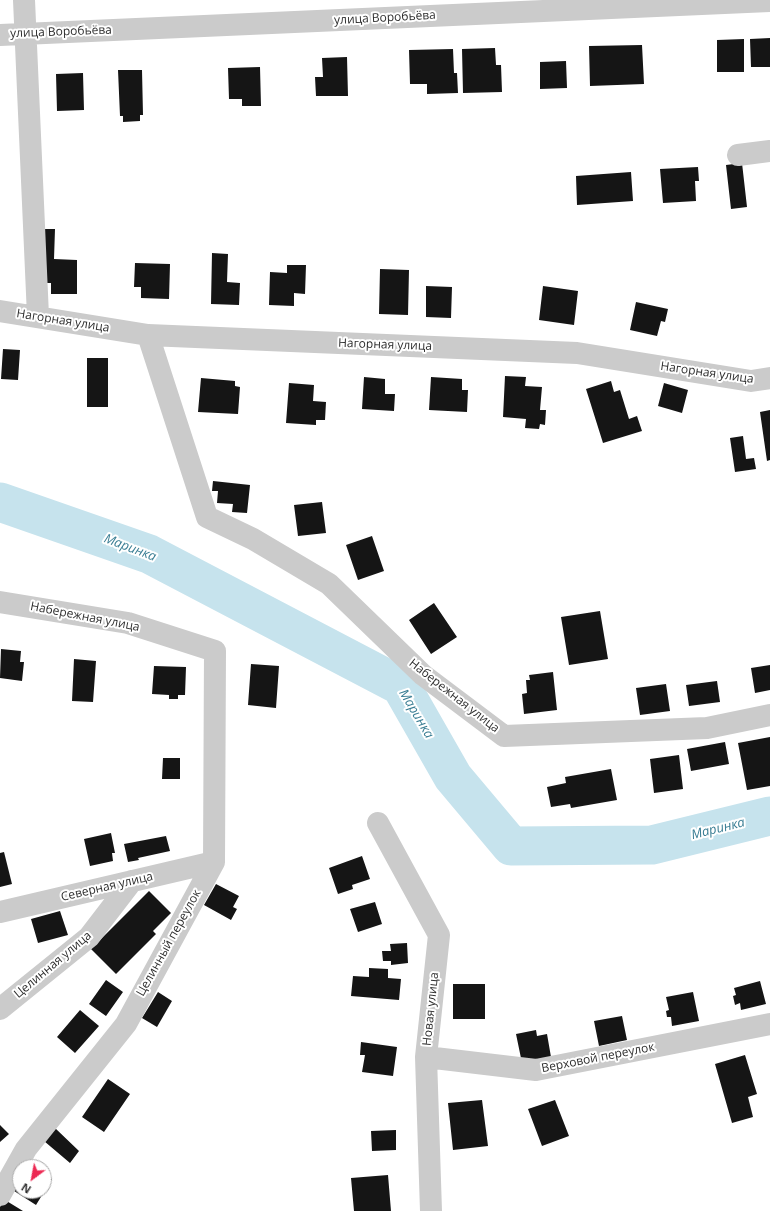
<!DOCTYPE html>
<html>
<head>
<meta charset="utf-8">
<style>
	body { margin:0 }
	#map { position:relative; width:770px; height:1211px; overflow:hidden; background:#fff; font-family:"Open Sans",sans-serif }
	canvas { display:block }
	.north { position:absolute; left:12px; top:1159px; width:40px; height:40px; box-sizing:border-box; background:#fff; border:1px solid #ababab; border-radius:50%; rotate:212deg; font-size:11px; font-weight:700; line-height:16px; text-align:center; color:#2e2e2e }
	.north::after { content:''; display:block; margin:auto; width:14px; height:18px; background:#ec2953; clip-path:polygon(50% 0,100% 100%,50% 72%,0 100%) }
</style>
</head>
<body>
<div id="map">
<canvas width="770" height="1211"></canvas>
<div class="north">N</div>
</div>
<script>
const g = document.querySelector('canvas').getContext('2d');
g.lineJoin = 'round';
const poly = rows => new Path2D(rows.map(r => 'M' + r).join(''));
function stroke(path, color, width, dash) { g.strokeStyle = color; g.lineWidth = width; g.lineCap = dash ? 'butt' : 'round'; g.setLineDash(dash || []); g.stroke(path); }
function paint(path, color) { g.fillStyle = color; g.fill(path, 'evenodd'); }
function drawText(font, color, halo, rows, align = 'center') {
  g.font = font + ' "Open Sans",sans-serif'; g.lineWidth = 4; g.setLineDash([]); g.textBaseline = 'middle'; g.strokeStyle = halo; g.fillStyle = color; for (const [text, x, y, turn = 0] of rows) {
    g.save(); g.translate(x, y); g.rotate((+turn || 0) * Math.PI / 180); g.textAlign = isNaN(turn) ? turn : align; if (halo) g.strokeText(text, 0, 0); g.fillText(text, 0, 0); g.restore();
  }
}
stroke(poly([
	[0,502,149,554,401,686,453,777,511,846,652,845,770,816]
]), '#c6e3ed', 39);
paint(poly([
	[770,38,770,67,751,67,750,39],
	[744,39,744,72,717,72,717,40],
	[642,45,644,84,590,86,589,46],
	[495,48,496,65,501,65,502,92,463,93,462,49],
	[453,49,454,73,457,73,458,93,427,94,427,84,410,84,409,50],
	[347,57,348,96,316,96,315,77,323,77,322,58],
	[566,61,567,88,540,89,540,62],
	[260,67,261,106,242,106,242,99,229,99,228,68],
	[118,70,142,70,143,115,140,115,140,121,123,122,123,116,120,116],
	[83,73,84,110,57,111,56,74],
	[742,163,747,207,731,209,726,165],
	[698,167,699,181,695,181,696,201,663,203,660,169],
	[631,172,633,201,577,205,576,176],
	[44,229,55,229,54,259,77,260,77,294,51,294,51,283,43,283],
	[212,253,228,254,227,282,240,283,239,305,211,304],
	[135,263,170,264,169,299,141,298,141,287,134,287],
	[287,265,306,265,305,294,294,293,294,306,269,305,270,272,287,273],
	[380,269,409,270,408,315,379,314],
	[426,286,452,287,451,318,426,317],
	[543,286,578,291,574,325,539,320],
	[636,302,668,309,665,322,661,321,657,336,630,330],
	[3,349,20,350,18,380,1,379],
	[87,358,108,358,108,407,87,407],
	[505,376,526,377,525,386,542,387,540,410,546,410,545,425,540,424,539,429,525,428,526,419,503,417],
	[364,377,385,379,385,394,395,394,394,411,362,409],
	[431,377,462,379,462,390,468,390,467,412,429,410],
	[201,378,235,381,235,386,240,387,238,414,198,412],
	[611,381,614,392,620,390,629,419,637,416,642,431,603,443,586,389],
	[289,383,314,385,313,401,326,402,325,420,316,420,316,425,286,423],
	[664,383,688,390,682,413,658,406],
	[770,410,770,460,767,461,760,412],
	[743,436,746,459,754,458,756,469,735,472,730,438],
	[213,481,250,485,247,513,232,512,233,504,217,503,218,491,212,491],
	[322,502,326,533,298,536,294,505],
	[372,536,384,571,358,580,346,545],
	[434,603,457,637,431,654,409,620],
	[600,611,608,659,569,665,561,617],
	[1,649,21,651,20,662,24,662,22,681,0,678],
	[74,659,96,661,93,702,72,701],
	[251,664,279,666,276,708,248,705],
	[770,665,770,690,755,693,751,668],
	[154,666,186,667,185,695,178,695,178,699,169,699,169,695,152,694],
	[553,672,557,710,524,714,522,694,527,693,526,680,530,680,529,675],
	[717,681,720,702,689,706,686,685],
	[666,684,670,711,640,715,636,688],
	[770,737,770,786,747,790,738,743],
	[725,742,729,764,691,771,687,749],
	[679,755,683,789,654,793,650,759],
	[163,758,180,758,180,779,162,779],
	[611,769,617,800,571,808,570,804,551,807,547,787,566,783,565,777],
	[111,833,115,853,112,853,113,861,90,866,84,839],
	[166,836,170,851,138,858,139,860,128,862,124,844],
	[4,852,12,884,0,887,0,853],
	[362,856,370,879,352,885,353,889,338,894,329,868],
	[216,884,239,896,233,907,237,909,231,920,204,905],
	[149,891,171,913,153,931,156,934,116,974,91,949],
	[375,902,382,924,358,932,350,909],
	[60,911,68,935,38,943,31,919],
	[407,943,408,963,391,965,391,961,383,961,382,951,391,951,390,944],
	[369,968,388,969,388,978,401,979,399,1000,351,996,353,976,369,977],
	[106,980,123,992,106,1016,89,1004],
	[760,981,766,1004,741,1010,740,1003,735,1005,733,996,736,995,734,988],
	[453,984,485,984,485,1019,453,1019],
	[158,992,172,1001,157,1027,142,1018],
	[693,992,699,1021,672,1026,671,1017,667,1017,666,1011,669,1010,666,997],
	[80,1010,99,1026,75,1053,57,1037],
	[622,1016,627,1040,599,1046,594,1021],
	[536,1030,537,1036,547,1034,551,1057,522,1063,516,1034],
	[361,1042,397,1047,393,1076,362,1072,365,1055,360,1055],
	[745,1055,757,1094,748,1097,753,1117,732,1123,715,1064],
	[108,1079,130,1094,104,1132,82,1117],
	[482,1100,488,1146,453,1150,448,1103],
	[555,1100,569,1136,542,1146,528,1109],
	[0,1125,9,1134,0,1142],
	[55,1128,79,1151,70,1163,44,1141],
	[396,1130,396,1150,372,1151,371,1131],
	[20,1174,20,1191,44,1191,44,1174,52,1179,36,1205,11,1189],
	[388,1175,391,1211,354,1211,351,1178],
	[5,1200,23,1211,0,1211,0,1207]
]), '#151515');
stroke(poly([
	[24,0,38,316],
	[0,35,770,1],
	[738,155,770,151],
	[0,311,148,335,577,353,751,381,770,378],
	[148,335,207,517,253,539,329,584,423,675,504,736,707,728,770,715],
	[0,602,128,623,215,651,214,862,126,1024,26,1149,0,1195],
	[378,823,439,935,426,1057,431,1211],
	[0,912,214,862],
	[0,1009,89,937,132,881],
	[426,1057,536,1070,770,1024]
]), '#cbcbcb', 22);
drawText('12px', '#2e2e2e', '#fff', [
	["улица Воробьёва",385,18,-3],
	["улица Воробьёва",61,32,-2],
	["Нагорная улица",63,321,9],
	["Нагорная улица",385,345,2],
	["Нагорная улица",707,373,8],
	["Набережная улица",85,617,11],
	["Набережная улица",454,696,38],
	["Северная улица",107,887,-13],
	["Целинный переулок",169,943,-61],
	["Целинная улица",53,965,-40],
	["Новая улица",431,1009,-84],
	["Верховой переулок",598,1058,-11]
]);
drawText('italic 13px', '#397d93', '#fff', [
	["Маринка",130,548,21],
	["Маринка",416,714,59],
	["Маринка",718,829,-14]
]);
</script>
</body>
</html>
